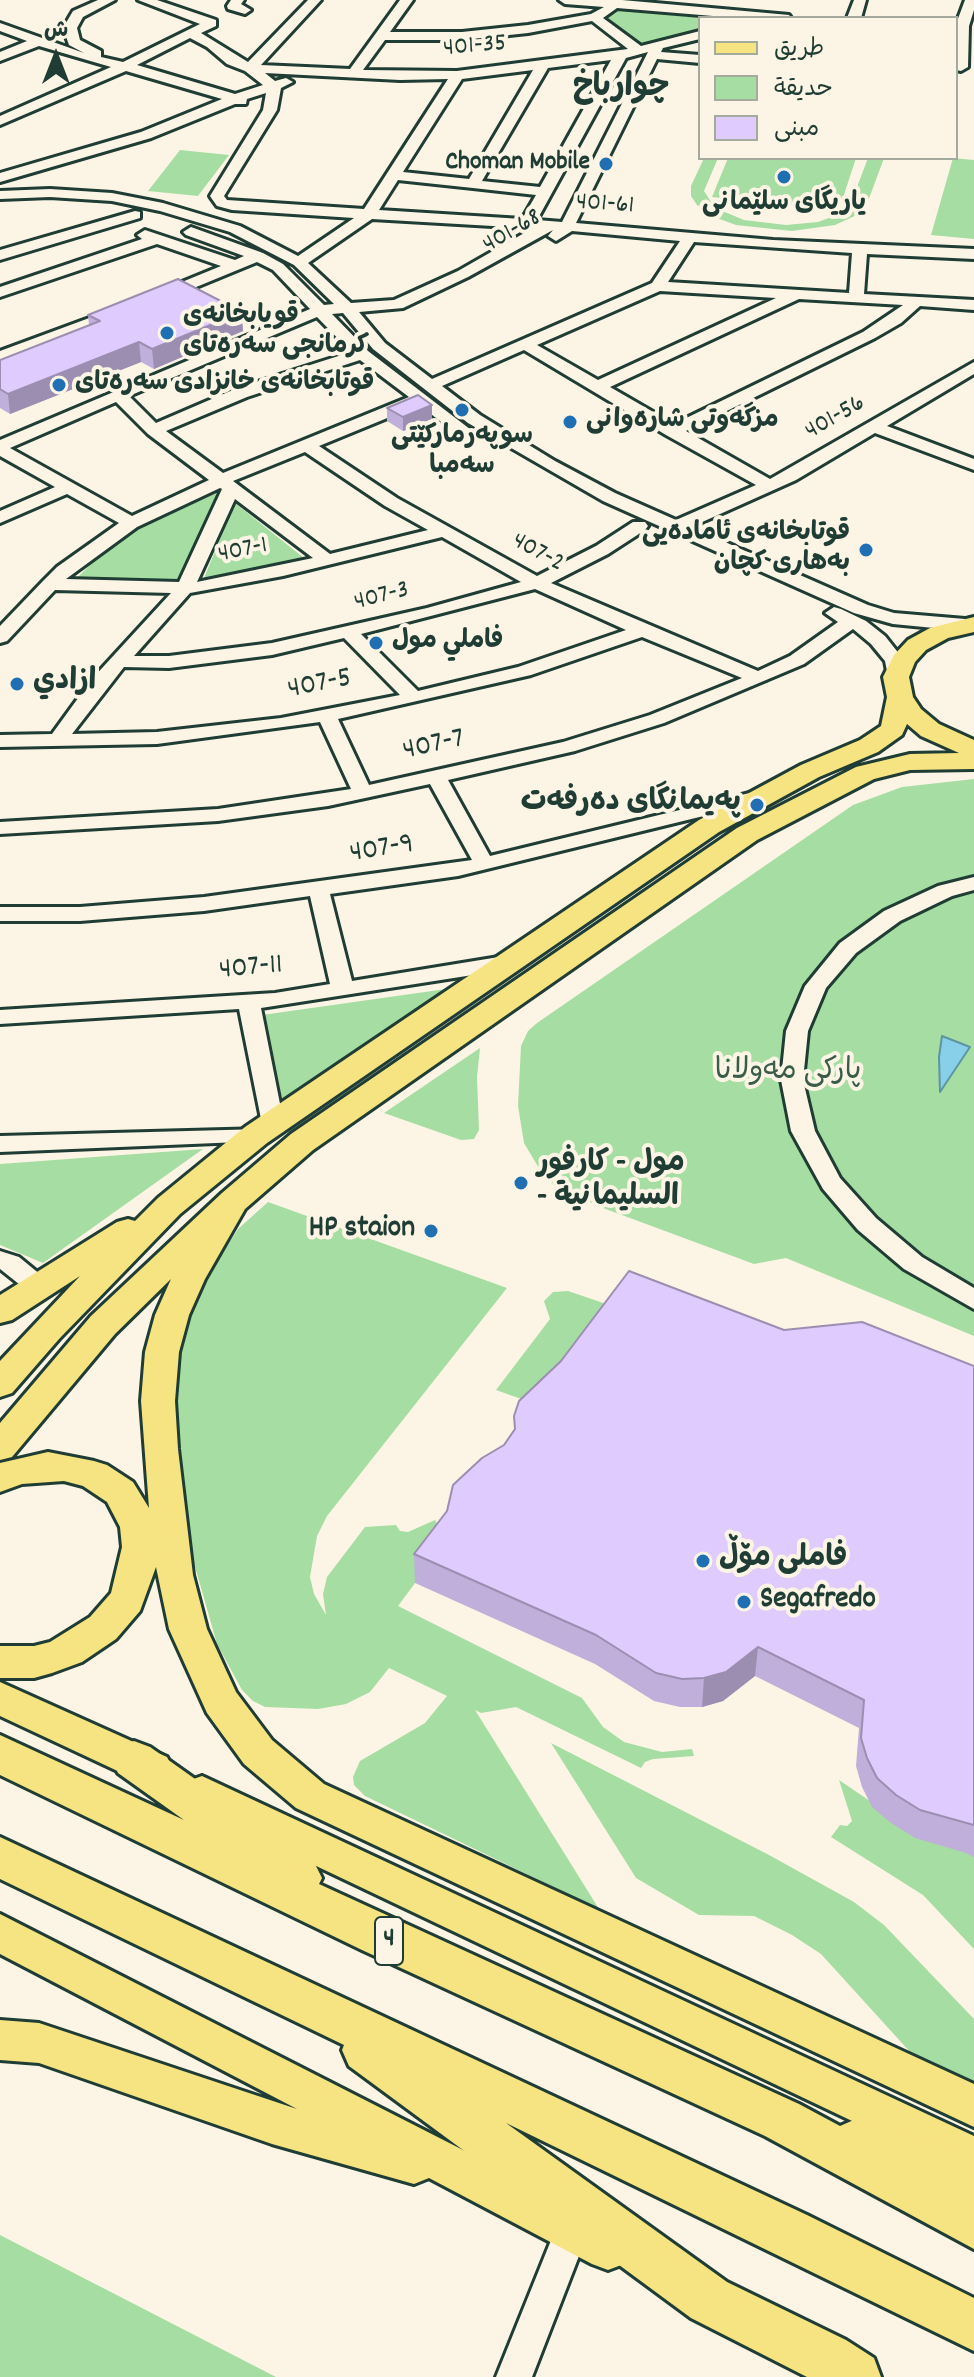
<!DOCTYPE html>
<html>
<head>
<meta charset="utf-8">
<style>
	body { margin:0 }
	#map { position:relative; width:974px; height:2377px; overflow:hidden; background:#fcf5e5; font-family:Dekko,"Playpen Sans Arabic",sans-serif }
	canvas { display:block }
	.legend { position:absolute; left:698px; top:16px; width:260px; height:144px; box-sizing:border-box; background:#fcf5e5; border:2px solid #a4ab9e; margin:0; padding:10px 14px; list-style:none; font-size:24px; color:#1f3d34 }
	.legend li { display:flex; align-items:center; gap:16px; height:40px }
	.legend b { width:40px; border:2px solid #a4ab9e }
	.north { position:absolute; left:16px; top:16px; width:80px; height:80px; -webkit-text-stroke:6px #fcf5e5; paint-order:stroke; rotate:0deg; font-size:22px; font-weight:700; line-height:32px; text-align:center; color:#1f3d34 }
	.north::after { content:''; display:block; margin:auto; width:28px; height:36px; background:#1f3d34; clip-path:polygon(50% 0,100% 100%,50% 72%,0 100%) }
</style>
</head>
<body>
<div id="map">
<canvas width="974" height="2377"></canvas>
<ul class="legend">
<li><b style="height:10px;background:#f6e381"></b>طريق</li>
<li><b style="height:22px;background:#a6dda2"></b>حديقة</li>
<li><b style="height:22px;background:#dfcbfd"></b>مبنى</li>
</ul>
<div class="north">ش</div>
</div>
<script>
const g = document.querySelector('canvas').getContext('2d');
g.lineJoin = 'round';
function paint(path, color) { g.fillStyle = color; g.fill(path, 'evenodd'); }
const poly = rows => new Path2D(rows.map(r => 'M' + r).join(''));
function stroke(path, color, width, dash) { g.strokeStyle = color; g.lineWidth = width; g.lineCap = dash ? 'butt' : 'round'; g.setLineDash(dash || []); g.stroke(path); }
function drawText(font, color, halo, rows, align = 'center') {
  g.font = font + ' Dekko,"Playpen Sans Arabic",sans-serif'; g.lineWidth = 8; g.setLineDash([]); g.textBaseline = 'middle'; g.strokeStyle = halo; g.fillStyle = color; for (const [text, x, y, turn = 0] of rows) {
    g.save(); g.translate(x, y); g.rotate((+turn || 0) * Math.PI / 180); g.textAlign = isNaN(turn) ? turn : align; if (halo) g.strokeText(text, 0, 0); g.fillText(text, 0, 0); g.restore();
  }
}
paint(poly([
	[615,9,702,18,700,28,693,35,640,49,597,17],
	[180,150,229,155,198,196,148,191],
	[704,158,718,158,704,191,715,208,744,220,786,225,818,222,842,213,851,203,868,158,884,158,867,204,859,214,835,225,792,231,736,225,714,217,697,205,691,196,691,186],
	[728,158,856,158,839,210,712,197],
	[953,158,974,160,974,239,931,235],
	[220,491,178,580,78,577,108,547,130,533],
	[235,503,304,558,204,578],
	[974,779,974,1336,786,1258,754,1264,603,1208,557,1187,543,1175,524,1143,518,1106,521,1046,528,1031,537,1023,853,805,902,787],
	[453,988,278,1105,262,1015],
	[480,1048,477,1077,479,1130,474,1139,461,1140,384,1113],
	[203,1149,43,1263,0,1245,0,1164],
	[268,1202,507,1288,327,1516,317,1536,310,1577,314,1594,326,1615,323,1594,327,1577,365,1527,396,1525,400,1531,408,1532,435,1520,447,1540,398,1606,582,1698,603,1727,624,1742,662,1752,692,1749,694,1756,653,1759,645,1762,641,1768,516,1707,481,1713,475,1710,599,1909,365,1796,354,1785,353,1777,360,1761,425,1723,447,1696,389,1668,370,1692,346,1704,318,1709,265,1707,253,1701,242,1690,217,1644,192,1556,186,1521,175,1400,178,1363,184,1328,195,1296,238,1229],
	[568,1291,621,1309,541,1406,496,1390,550,1319,544,1301,553,1292],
	[551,1743,769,1855,854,1902,884,1925,974,2019,974,2085,911,2053,821,1954,792,1935,754,1916,699,1915,636,1878],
	[839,1780,920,1835,974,1843,974,1949,923,1895,831,1837,840,1825,847,1826,852,1821],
	[0,2235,276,2377,0,2377]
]), '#a6dda2');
const water = poly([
	[942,1036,970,1047,940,1092,939,1057,942,1036]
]);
paint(water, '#88d0e9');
stroke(water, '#5e95a1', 2);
const minor = poly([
	[98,0,115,0,83,17,77,28,80,40,101,51,101,57,123,62,200,24,138,0,157,0,216,20,216,26,201,33,248,62,308,0,321,0,261,65,350,69,400,0,413,0,390,32,462,32,528,25,591,14,604,7,565,4,559,0,622,0,789,15,791,18,737,18,617,8,603,18,641,46,700,31,700,39,663,48,661,52,700,55,700,63,657,59,576,223,773,240,974,249,974,259,867,254,864,294,974,300,974,310,920,306,901,323,875,338,686,431,770,479,974,362,974,374,887,426,974,459,974,470,875,433,796,480,691,527,868,605,894,613,965,619,974,626,965,631,893,624,854,613,603,501,468,423,373,349,343,313,332,314,368,351,479,436,471,441,465,440,419,405,319,446,397,498,537,576,596,546,633,522,645,522,648,526,645,530,608,554,551,583,758,671,790,656,838,622,825,613,834,607,841,609,866,621,885,636,904,660,906,677,903,681,889,681,885,661,871,644,853,629,804,664,664,723,575,751,448,780,490,856,758,791,768,797,765,801,458,876,330,894,352,981,505,956,513,958,516,963,513,968,505,970,261,1008,284,1124,280,1130,265,1130,268,1135,264,1141,0,1152,0,1136,263,1129,239,1009,0,1024,0,1010,275,993,330,984,310,896,204,911,80,921,0,921,0,907,80,907,204,897,472,860,430,784,328,806,218,821,0,834,0,822,218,809,351,789,320,722,157,744,0,747,0,735,52,734,92,679,171,593,55,590,7,641,0,643,0,626,44,580,57,567,119,523,67,494,0,523,0,511,55,487,0,456,0,440,310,309,273,270,257,262,167,299,155,299,155,293,221,266,157,244,0,297,0,287,142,239,137,235,145,230,235,260,244,256,186,235,183,232,191,227,263,253,283,264,324,305,334,304,294,265,230,232,160,211,112,201,50,197,0,199,0,191,50,189,112,193,163,203,240,226,298,256,354,218,232,210,217,206,212,199,210,196,263,110,266,93,247,99,246,104,235,104,151,138,0,182,0,173,141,132,222,99,126,71,0,125,0,116,111,67,39,46,0,61,0,52,27,41,0,31,0,23,84,53,69,45,63,28,73,11,98,0],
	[592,21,628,49,457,71,363,70,385,40,462,40,528,33,592,21],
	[190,38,207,47,227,64,245,71,263,85,235,94,137,65,190,38],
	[648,52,562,222,537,220,626,58,648,52],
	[611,60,540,187,482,181,548,68,611,60],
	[533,70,469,179,403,172,462,79,533,70],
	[265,73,400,80,448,79,364,209,227,200,224,196,277,110,281,88,293,82,286,78,275,81,265,73],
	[398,180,473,188,536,195,522,219,379,210,398,180],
	[372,219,527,228,533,228,458,271,394,300,351,303,308,263,372,219],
	[553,230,548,236,556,241,572,231,680,241,652,283,432,379,385,343,359,312,403,308,468,277,553,230],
	[694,242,852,253,849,293,668,282,694,242],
	[660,291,776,298,598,380,537,345,660,291],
	[799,299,903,305,863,332,674,424,610,387,799,299],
	[317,317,351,352,235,389,156,423,129,396,317,317],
	[524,350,666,435,756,485,676,520,615,493,555,461,480,415,442,386,524,350],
	[360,360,409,397,223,473,166,431,247,397,360,360],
	[116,402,148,434,209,480,132,516,10,448,116,402],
	[305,452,385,506,428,530,330,554,233,481,305,452],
	[220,488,222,489,179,582,66,579,137,527,220,488],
	[235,499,313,558,197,582,235,499],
	[442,537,521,582,427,608,272,643,169,656,134,656,190,593,283,576,442,537],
	[535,589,626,630,518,667,418,691,361,634,535,589],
	[642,637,742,678,650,715,563,742,369,785,338,719,531,675,642,637],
	[344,638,400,695,281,718,157,732,72,734,124,667,169,668,272,655,344,638],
	[231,0,244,0,241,4,251,10,245,14,228,9,227,6,231,0],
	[854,0,866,0,861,18,847,18,854,0],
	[965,0,974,0,974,10,969,26,968,67,961,71,956,70,956,24,965,0],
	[135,211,140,212,140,218,0,260,0,250,135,211],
	[119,307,125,309,125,315,0,362,0,351,119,307],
	[974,877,974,890,952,896,900,921,856,953,826,988,808,1031,803,1080,815,1131,840,1178,876,1218,922,1257,974,1288,974,1309,904,1269,858,1230,823,1189,791,1131,781,1080,786,1031,805,986,840,943,884,911,938,886,974,877],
	[0,1251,19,1257,47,1280,50,1286,47,1292,38,1295,29,1292,0,1269,0,1251],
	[572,2214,584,2218,589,2230,532,2377,496,2377,560,2218,572,2214]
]);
const major = poly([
	[974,617,974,632,948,638,926,650,915,662,909,677,913,697,921,709,939,724,974,740,974,769,910,770,874,779,757,840,313,1150,245,1209,205,1279,189,1315,179,1352,175,1401,178,1449,193,1575,207,1629,236,1692,272,1740,324,1784,974,2084,974,2127,296,1808,244,1764,207,1713,169,1629,156,1567,140,1611,116,1639,82,1662,52,1673,34,1678,0,1678,0,1646,34,1646,50,1642,90,1617,111,1593,122,1547,120,1527,107,1502,83,1486,64,1481,22,1484,0,1492,0,1463,48,1452,94,1461,107,1465,133,1482,149,1508,141,1401,145,1352,155,1315,171,1279,115,1334,12,1457,0,1460,0,1423,91,1316,222,1193,291,1134,737,828,856,767,910,754,959,753,921,736,907,724,902,735,878,752,819,777,719,832,267,1143,180,1214,59,1339,12,1393,0,1397,0,1361,80,1276,12,1320,0,1323,0,1295,117,1222,128,1219,135,1221,158,1198,245,1127,699,820,801,765,860,740,881,726,887,697,883,677,894,655,908,640,930,628,974,617],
	[0,1682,167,1757,173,1769,167,1781,153,1786,139,1781,0,1716,0,1682],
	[202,1776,974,2136,974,2179,188,1805,182,1793,188,1781,202,1776],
	[0,1914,624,2232,631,2248,624,2264,608,2270,592,2264,429,2178,414,2184,272,2144,39,2063,0,2060,0,2020,39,2023,297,2109,0,1954,0,1914]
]);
const highway = poly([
	[0,1735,184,1820,118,1773,112,1760,118,1747,134,1741,150,1747,315,1864,322,1878,319,1884,799,2104,840,2126,856,2119,974,2155,974,2249,765,2136,362,1950,0,1775,0,1735],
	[0,1837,807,2215,974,2298,974,2351,506,2123,727,2282,846,2340,874,2358,881,2377,807,2377,691,2318,349,2066,342,2050,344,2045,0,1879,0,1837]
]);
stroke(minor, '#1f3d34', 6);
stroke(major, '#1f3d34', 6);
stroke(highway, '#1f3d34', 6);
paint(minor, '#fcf5e5');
paint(major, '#f6e381');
paint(highway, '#f6e381');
paint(poly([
	[88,315,243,331,154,369,141,362,10,414,0,408,0,360,89,325],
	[387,408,432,419,403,431,387,421],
	[784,1330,974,1366,974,1857,966,1853,915,1838,891,1823,872,1807,862,1787,856,1766,859,1728,755,1676,723,1701,702,1707,680,1707,654,1701,595,1664,415,1583,414,1554,504,1445,514,1431,514,1416]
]), '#c0afda');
paint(poly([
	[242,312,243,331,154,369,152,349],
	[139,342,141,362,10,414,8,394],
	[432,405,432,419,403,431,403,417],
	[758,1647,755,1676,723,1701,702,1707,704,1678]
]), '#9c8eb1');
const building = poly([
	[178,279,242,312,152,349,139,342,8,394,0,389,0,360,100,321,88,315,178,279],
	[418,395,432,405,403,417,387,408,418,395],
	[629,1271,784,1330,862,1322,974,1366,974,1825,920,1810,896,1795,877,1778,867,1758,861,1738,864,1700,758,1647,726,1672,704,1678,682,1679,656,1673,596,1635,414,1554,447,1511,453,1485,482,1458,504,1445,515,1429,514,1416,519,1401,561,1361,629,1271]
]);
paint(building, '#dfcbfd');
stroke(building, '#9c8eb1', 2);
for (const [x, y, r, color] of [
	[606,164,8,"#1f6fb2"],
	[784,177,8,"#1f6fb2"],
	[167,333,8,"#1f6fb2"],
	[59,385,8,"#1f6fb2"],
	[462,410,8,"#1f6fb2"],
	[570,422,8,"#1f6fb2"],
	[866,550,8,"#1f6fb2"],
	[376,643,8,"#1f6fb2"],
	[17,684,8,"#1f6fb2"],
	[757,805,8,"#1f6fb2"],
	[521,1183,8,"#1f6fb2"],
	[431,1231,8,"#1f6fb2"],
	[703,1561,8,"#1f6fb2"],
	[744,1602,8,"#1f6fb2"]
]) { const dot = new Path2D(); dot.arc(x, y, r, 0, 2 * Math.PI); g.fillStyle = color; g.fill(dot); stroke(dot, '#fcf5e5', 3); }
drawText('26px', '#1f3d34', '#fcf5e5', [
	["401-35",475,48,-5],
	["401-61",605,206,4],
	["401-68",513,233,-30],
	["401-56",836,419,-30],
	["407-1",243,552,-11],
	["407-2",537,554,29],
	["407-3",382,598,-14]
]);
drawText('bold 26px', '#1f3d34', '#fcf5e5', [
	["Choman Mobile",590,164,"right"],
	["یاریگای سلێمانی",784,205,"center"],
	["قویابخانەی",183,318],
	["کرمانجی سەرەتای",183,348],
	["قوتابخانەی خانزادی سەرەتای",75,385],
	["مزگەوتی شارەوانی",586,422],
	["سوپەرمارکێتی",462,438,"center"],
	["سەمبا",462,468,"center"],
	["قوتابخانەی ئامادەیی",850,535,"right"],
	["بەهاری کچان",850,565,"right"],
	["فاملي مول",392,643]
], 'left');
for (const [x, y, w] of [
	[389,1941,28]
]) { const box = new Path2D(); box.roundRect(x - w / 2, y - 24, w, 48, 6); g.fillStyle = '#fcf5e5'; g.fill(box); stroke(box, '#1f3d34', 2); }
drawText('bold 28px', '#1f3d34', null, [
	["4",389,1941]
]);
drawText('bold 30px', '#1f3d34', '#fcf5e5', [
	["ازادي",33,684],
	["پەیمانگای دەرفەت",741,805,"right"],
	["مول - كارفور",537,1166],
	["- السليمانية",537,1200],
	["HP staion",415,1231,"right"],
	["فاملی مۆڵ",719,1561],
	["Segafredo",760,1602]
], 'left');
drawText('30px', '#1f3d34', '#fcf5e5', [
	["407-5",320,686,-11],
	["407-7",434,747,-12],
	["407-9",382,851,-9],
	["407-11",251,970,-5]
]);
drawText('30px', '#3a5d4a', '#fcf5e5', [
	["پارکی مەولانا",788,1074]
]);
drawText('bold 32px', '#1f3d34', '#fcf5e5', [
	["چوارباخ",621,91]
]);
</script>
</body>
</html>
